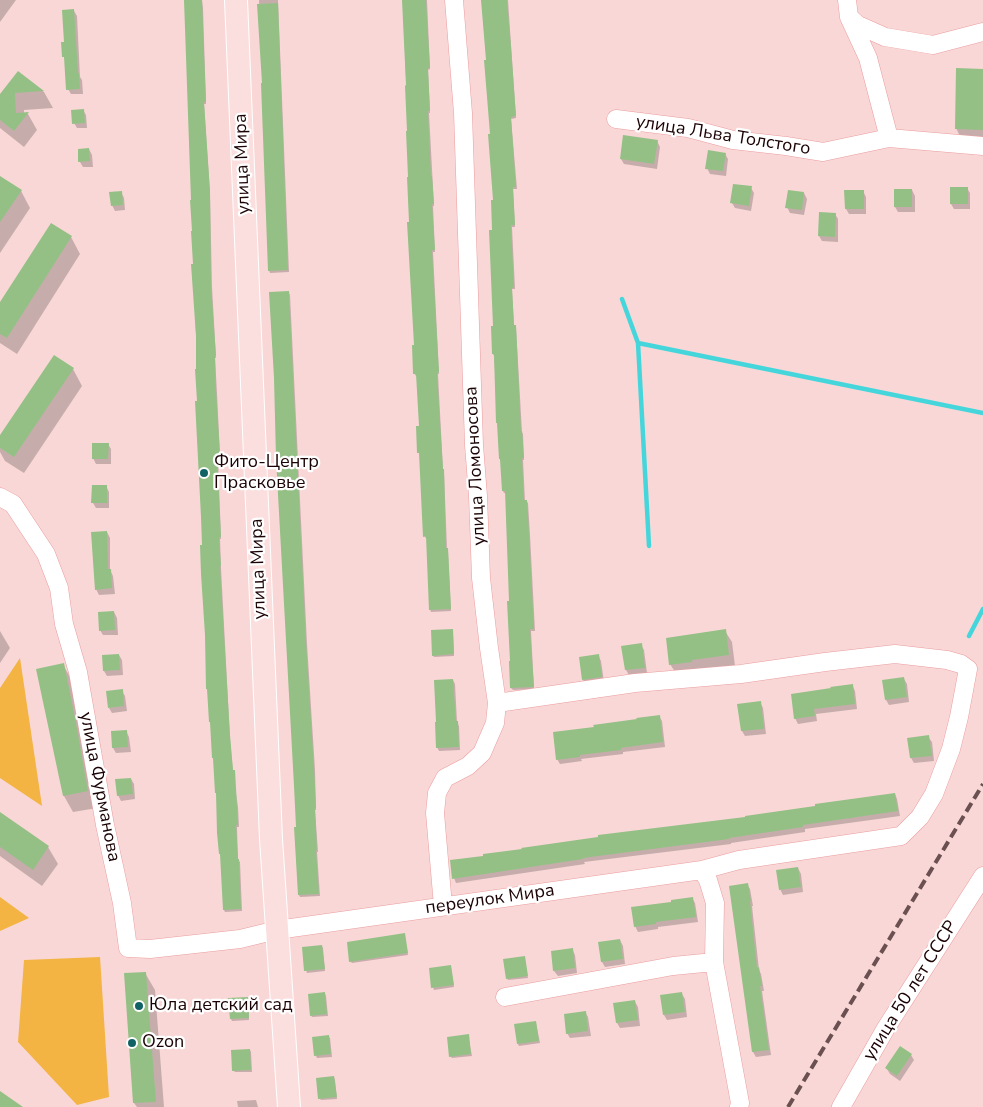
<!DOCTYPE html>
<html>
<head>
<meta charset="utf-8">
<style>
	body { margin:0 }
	canvas { display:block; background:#f8d7d6 }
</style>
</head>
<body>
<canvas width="983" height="1107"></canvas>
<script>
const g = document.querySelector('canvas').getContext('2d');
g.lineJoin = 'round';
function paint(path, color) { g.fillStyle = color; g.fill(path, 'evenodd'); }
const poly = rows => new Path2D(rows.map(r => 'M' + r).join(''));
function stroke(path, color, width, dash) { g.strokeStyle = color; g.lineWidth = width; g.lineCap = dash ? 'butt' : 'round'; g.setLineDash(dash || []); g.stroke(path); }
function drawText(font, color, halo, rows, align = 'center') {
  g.font = font + ' "Nunito Sans",sans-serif'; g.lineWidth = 4.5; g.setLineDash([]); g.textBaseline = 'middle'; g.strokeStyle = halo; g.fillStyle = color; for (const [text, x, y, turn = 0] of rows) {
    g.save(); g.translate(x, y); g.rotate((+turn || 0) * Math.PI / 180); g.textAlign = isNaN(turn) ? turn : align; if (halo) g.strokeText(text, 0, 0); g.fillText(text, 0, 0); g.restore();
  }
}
paint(poly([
	[20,658,42,806,0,778,0,688],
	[0,897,29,918,0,931],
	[100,957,109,1097,77,1105,18,1042,24,960]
]), '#f3b443');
paint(poly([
	[0,0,16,0,0,22],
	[185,0,202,0,203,8,206,104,204,104,210,194,212,287,216,358,215,358,217,393,220,456,218,457,221,539,220,539,221,568,230,739,233,772,238,807,239,827,237,827,238,860,240,862,242,911,225,912,224,910,203,547],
	[259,0,278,0,289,272,270,273,269,270,263,84],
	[403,0,427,0,430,69,428,70,430,113,429,113,434,206,433,206,435,252,433,252,439,374,438,374,443,470,444,472,447,549,448,552,451,611,431,612,430,609,428,538,426,538,424,536,420,455,419,452,420,427,417,376,416,376,414,373,416,346],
	[482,0,508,0,516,118,511,119,517,189,513,189,515,227,512,227,515,289,512,289,514,326,516,328,522,432,523,434,524,460,523,460,525,501,526,501,528,503,530,535,535,631,531,631,534,689,513,690,511,688,510,603,506,493,504,493,503,491,494,356,493,354,495,327,493,231,495,201,487,61],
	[74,11,77,16,80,77,82,80,83,94,71,94,68,89,66,61,64,57,65,43],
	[983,70,983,140,962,140,956,128],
	[18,72,44,92,53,108,24,110,24,114,28,114,37,130,24,147,0,128,0,96],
	[83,110,86,115,87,128,77,128,74,123],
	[657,141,660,147,657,169,624,164,621,159],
	[89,149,92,155,93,167,83,167,80,162,79,150],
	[725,154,728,159,726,176,710,174,707,168],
	[0,179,21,191,30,208,0,253],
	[751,188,754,193,751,211,735,208,732,203],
	[967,188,970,193,970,209,954,209,951,204],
	[912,190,915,196,915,212,898,212,895,207],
	[863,191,866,197,866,214,849,214,846,209],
	[121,192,124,198,125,210,115,211,112,205],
	[804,193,807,199,804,215,790,213,787,207],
	[835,214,838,219,838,242,822,241,819,236],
	[71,237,80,254,17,354,0,343,0,305],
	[289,293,290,295,307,644,315,770,316,810,315,810,318,852,317,852,320,896,300,897,299,895,296,828,297,828],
	[73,369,82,386,24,473,5,461,0,452,0,437],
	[108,444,111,449,111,464,96,464,93,458],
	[106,486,109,492,109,508,96,508,93,503],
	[107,532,110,538,110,570,113,576,115,594,99,595,96,589],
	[114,612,117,618,118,635,103,635,100,630],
	[452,630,453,633,454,656,434,657,433,655],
	[0,631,10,648,0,663],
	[725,631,732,642,735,666,677,675,670,664],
	[641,645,644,650,647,673,629,675,626,670,623,647],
	[119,655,122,660,123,675,107,676,104,671],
	[598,655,601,661,604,682,586,685,583,680],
	[63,665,73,682,97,808,73,812,64,796],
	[904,679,907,684,909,702,889,705,886,700],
	[453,680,455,684,457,722,459,726,460,750,439,751,437,747],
	[852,685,855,691,857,709,816,714,817,721,798,724,795,718],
	[122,691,125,696,127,711,112,713,109,708],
	[760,702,763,708,766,734,745,736,742,731,739,705],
	[659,716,662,721,665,747,623,752,623,754,581,759,582,761,560,764,557,759,595,728],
	[126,731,129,737,131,752,116,753,113,748,112,733],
	[928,737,932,742,934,761,914,763,911,758,908,739],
	[131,779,134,784,135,799,121,801,118,795],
	[895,794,897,799,900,816,805,829,805,832,731,843,731,844,584,862,585,864,456,883,454,878,746,818],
	[0,814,48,847,58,864,42,886,0,856],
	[798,868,801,874,803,892,783,895,780,889],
	[747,884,750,889,753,906,752,906,759,970,761,974,764,991,762,991,771,1055,756,1057,753,1052,730,887],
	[692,898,695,903,698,922,658,927,658,929,638,932,635,926,672,903],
	[404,934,408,955,352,963,350,961],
	[620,940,623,946,625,964,605,967,602,962],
	[322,946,323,948,325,971,307,973,306,970],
	[572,949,575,955,577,973,558,976,554,971],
	[524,957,528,978,508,980,507,978],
	[451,968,454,987,434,990,433,987],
	[145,973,155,990,164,1107,137,1107,134,1103,125,975],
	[325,994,326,996,328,1016,312,1017,311,1015],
	[682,994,685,999,687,1017,667,1020,664,1015],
	[247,998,248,1001,249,1020,232,1021,231,1019],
	[635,1002,638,1007,640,1026,620,1028,617,1023,615,1005],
	[585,1012,588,1017,591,1036,570,1038,567,1033],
	[536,1023,540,1043,519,1046,518,1044],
	[468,1035,472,1056,452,1058,450,1056],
	[328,1036,330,1038,332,1057,317,1058,316,1056,314,1038],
	[250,1050,251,1052,252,1072,235,1072,233,1070],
	[911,1055,914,1060,900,1081,890,1074,887,1069],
	[334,1077,335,1080,337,1099,321,1100,319,1098],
	[256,1100,258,1107,238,1107,237,1101]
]), '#0003');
stroke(poly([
	[622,299,638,343,649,546],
	[638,343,983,413],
	[969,636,983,609]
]), '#45d6dc', 4.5);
paint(poly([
	[184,0,202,0,206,102,204,102,210,191,211,284,216,356,215,356,216,390,220,454,217,455,221,537,219,537,221,566,220,566,230,735,233,770,235,770,238,825,236,825,238,859,239,859,241,909,223,910,220,854,219,854,217,833,216,793,215,793,213,758,212,758,210,722,209,722,207,689,206,689,205,635,201,574,200,545,202,545,201,517,195,401,197,401,195,369,196,369,196,336,191,264,193,264,191,231,192,231,190,200,191,200],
	[402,0,426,0,430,68,428,68,430,111,428,111,431,176,432,176,434,204,432,204,435,250,432,250,439,372,437,373,443,469,444,469,446,548,448,548,451,609,429,610,426,536,423,537,419,453,417,453,416,426,419,426,416,374,413,374,412,345,414,345,407,222,409,222,407,177,408,177,406,131,407,131,405,86,406,85],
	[481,0,507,0,511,47,516,116,511,117,516,187,513,187,515,225,511,225,514,287,512,288,514,325,516,325,521,431,522,431,524,458,522,458,524,500,527,500,529,532,534,629,530,629,534,687,510,688,509,661,510,661,507,601,509,601,505,491,502,491,500,459,499,459,497,423,496,423,494,354,492,354,491,326,493,326,489,230,492,230,491,200,493,200,488,134,490,134,484,60,486,60],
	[278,3,288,270,268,271,261,83,262,83,257,4],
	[74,9,78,73,79,73,80,89,66,90,64,57,62,57,61,42,64,42,62,10],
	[956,68,983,69,983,130,955,129],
	[18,71,44,91,15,93,16,113,29,112,14,131,0,120,0,94],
	[84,109,85,123,72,124,71,110],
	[623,135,658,140,654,164,620,159],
	[89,148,90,161,78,162,78,149],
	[708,150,726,153,723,171,705,169],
	[0,176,22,190,0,222],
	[733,184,752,186,749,206,730,203],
	[950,187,968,187,968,204,950,204],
	[894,189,912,189,912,207,894,207],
	[788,190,804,192,802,210,785,208],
	[844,190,864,190,864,209,845,209],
	[122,191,123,205,111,206,109,192],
	[819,212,836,213,835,237,818,236],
	[51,223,72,236,7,338,0,334,0,302],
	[289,291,306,641,314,767,316,808,315,808,317,850,316,850,319,894,298,895,294,827,296,827,294,786,276,458,274,378,269,292],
	[54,355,74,368,14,457,0,448,0,435],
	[92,443,109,443,108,459,92,459],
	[92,485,107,485,107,503,91,503],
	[107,531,108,569,111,569,112,588,95,590,91,532],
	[114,611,115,630,99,631,98,612],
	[453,629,454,654,432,656,431,630],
	[726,629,729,655,692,660,692,662,669,665,666,638],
	[642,643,645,668,625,670,621,646],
	[119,654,120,670,103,671,102,655],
	[599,654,602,677,582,680,579,657],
	[64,663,76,723,88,791,63,796,36,669],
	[904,677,907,697,885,700,882,680],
	[453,679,456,721,458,721,459,747,436,748,435,722,436,722,434,680],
	[853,684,855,704,814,709,815,716,794,719,791,694,831,688,830,687],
	[123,689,124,706,108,708,106,691],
	[761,701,764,729,741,731,737,704],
	[660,715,663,742,621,748,621,750,580,755,580,757,556,760,553,732,594,727,593,725,637,719,636,718],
	[127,730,128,747,112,748,111,731],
	[929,735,932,756,910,758,907,738],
	[131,778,133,794,117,796,115,779],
	[895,793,898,811,803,825,803,827,729,838,729,839,583,858,583,859,452,879,450,860,483,856,483,854,522,849,521,848,598,837,598,835,745,817,745,816,815,806,815,804],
	[0,812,49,846,33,870,0,847],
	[798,867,801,887,779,890,776,870],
	[748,883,751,901,750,901,757,968,759,967,762,986,760,986,769,1050,752,1052,729,886],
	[693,897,696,917,656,922,656,924,634,927,631,907,671,902,671,900],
	[405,933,408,953,349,962,347,942],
	[620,939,623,959,601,962,598,942],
	[322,945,325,969,304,971,302,947],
	[573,948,575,968,553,971,551,951],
	[525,956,528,976,506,979,503,959],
	[451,965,454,985,431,988,429,968],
	[146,972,156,1102,133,1103,124,973],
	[325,992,327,1014,310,1016,308,994],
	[682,992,685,1012,663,1015,660,995],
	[248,997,249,1018,230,1019,228,998],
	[635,1000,638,1020,616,1023,613,1003],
	[586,1011,588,1031,566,1034,564,1014],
	[536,1021,539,1041,517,1044,514,1024],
	[469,1034,471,1054,449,1057,447,1037],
	[329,1035,331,1054,314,1056,312,1037],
	[900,1046,912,1054,897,1076,885,1068],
	[250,1049,251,1070,232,1071,231,1050],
	[334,1076,337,1097,318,1099,316,1078],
	[0,1091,23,1107,0,1107]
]), '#94c086');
const minor = poly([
	[847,0,849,17,868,58,889,138],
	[849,17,858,25,885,37,933,45,983,32],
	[616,119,688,128,733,140,786,146,823,152,889,138,983,146],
	[0,497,13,504,46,554,59,588,64,624,78,672,105,825,122,903,128,948,150,949,240,939,277,930,702,870,739,860,901,836,920,817,934,794,951,749,959,717,968,669,961,664,947,660,895,654,825,662,741,674,635,683,497,703],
	[702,870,708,880,715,903,714,962,740,1103,739,1107],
	[443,906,435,813,437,793,445,778,468,766,482,753,495,723,497,703,489,648,481,578,478,496,474,445,463,113,454,0],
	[505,997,673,966,714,962],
	[841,1107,886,1028,983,876]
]);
const major = poly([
	[236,0,271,839,289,1107]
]);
stroke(minor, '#eb9d9e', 19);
stroke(major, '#fff', 24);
stroke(minor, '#fff', 18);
stroke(major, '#fbdfdf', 22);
stroke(poly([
	[788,1107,983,784]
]), '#6b5051', 4, [10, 5]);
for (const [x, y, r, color] of [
	[204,473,5,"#116265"],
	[139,1006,5,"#116265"],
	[132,1043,5,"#116265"]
]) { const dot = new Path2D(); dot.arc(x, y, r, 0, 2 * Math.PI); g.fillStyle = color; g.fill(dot); stroke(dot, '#fff', 2); }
drawText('18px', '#1b0305', '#fff', [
	["улица Льва Толстого",723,136,9],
	["улица Мира",243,164,-92],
	["улица Ломоносова",476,466,-93],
	["улица Мира",259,569,-92],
	["улица Фурманова",99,787,79],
	["переулок Мира",490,900,-8],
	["улица 50 лет СССР",911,991,-58]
]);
drawText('18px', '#1b0305', '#fff', [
	["Фито-Центр",214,463],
	["Прасковье",214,484],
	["Юла детский сад",149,1006],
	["Ozon",142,1043]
], 'left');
</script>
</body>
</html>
